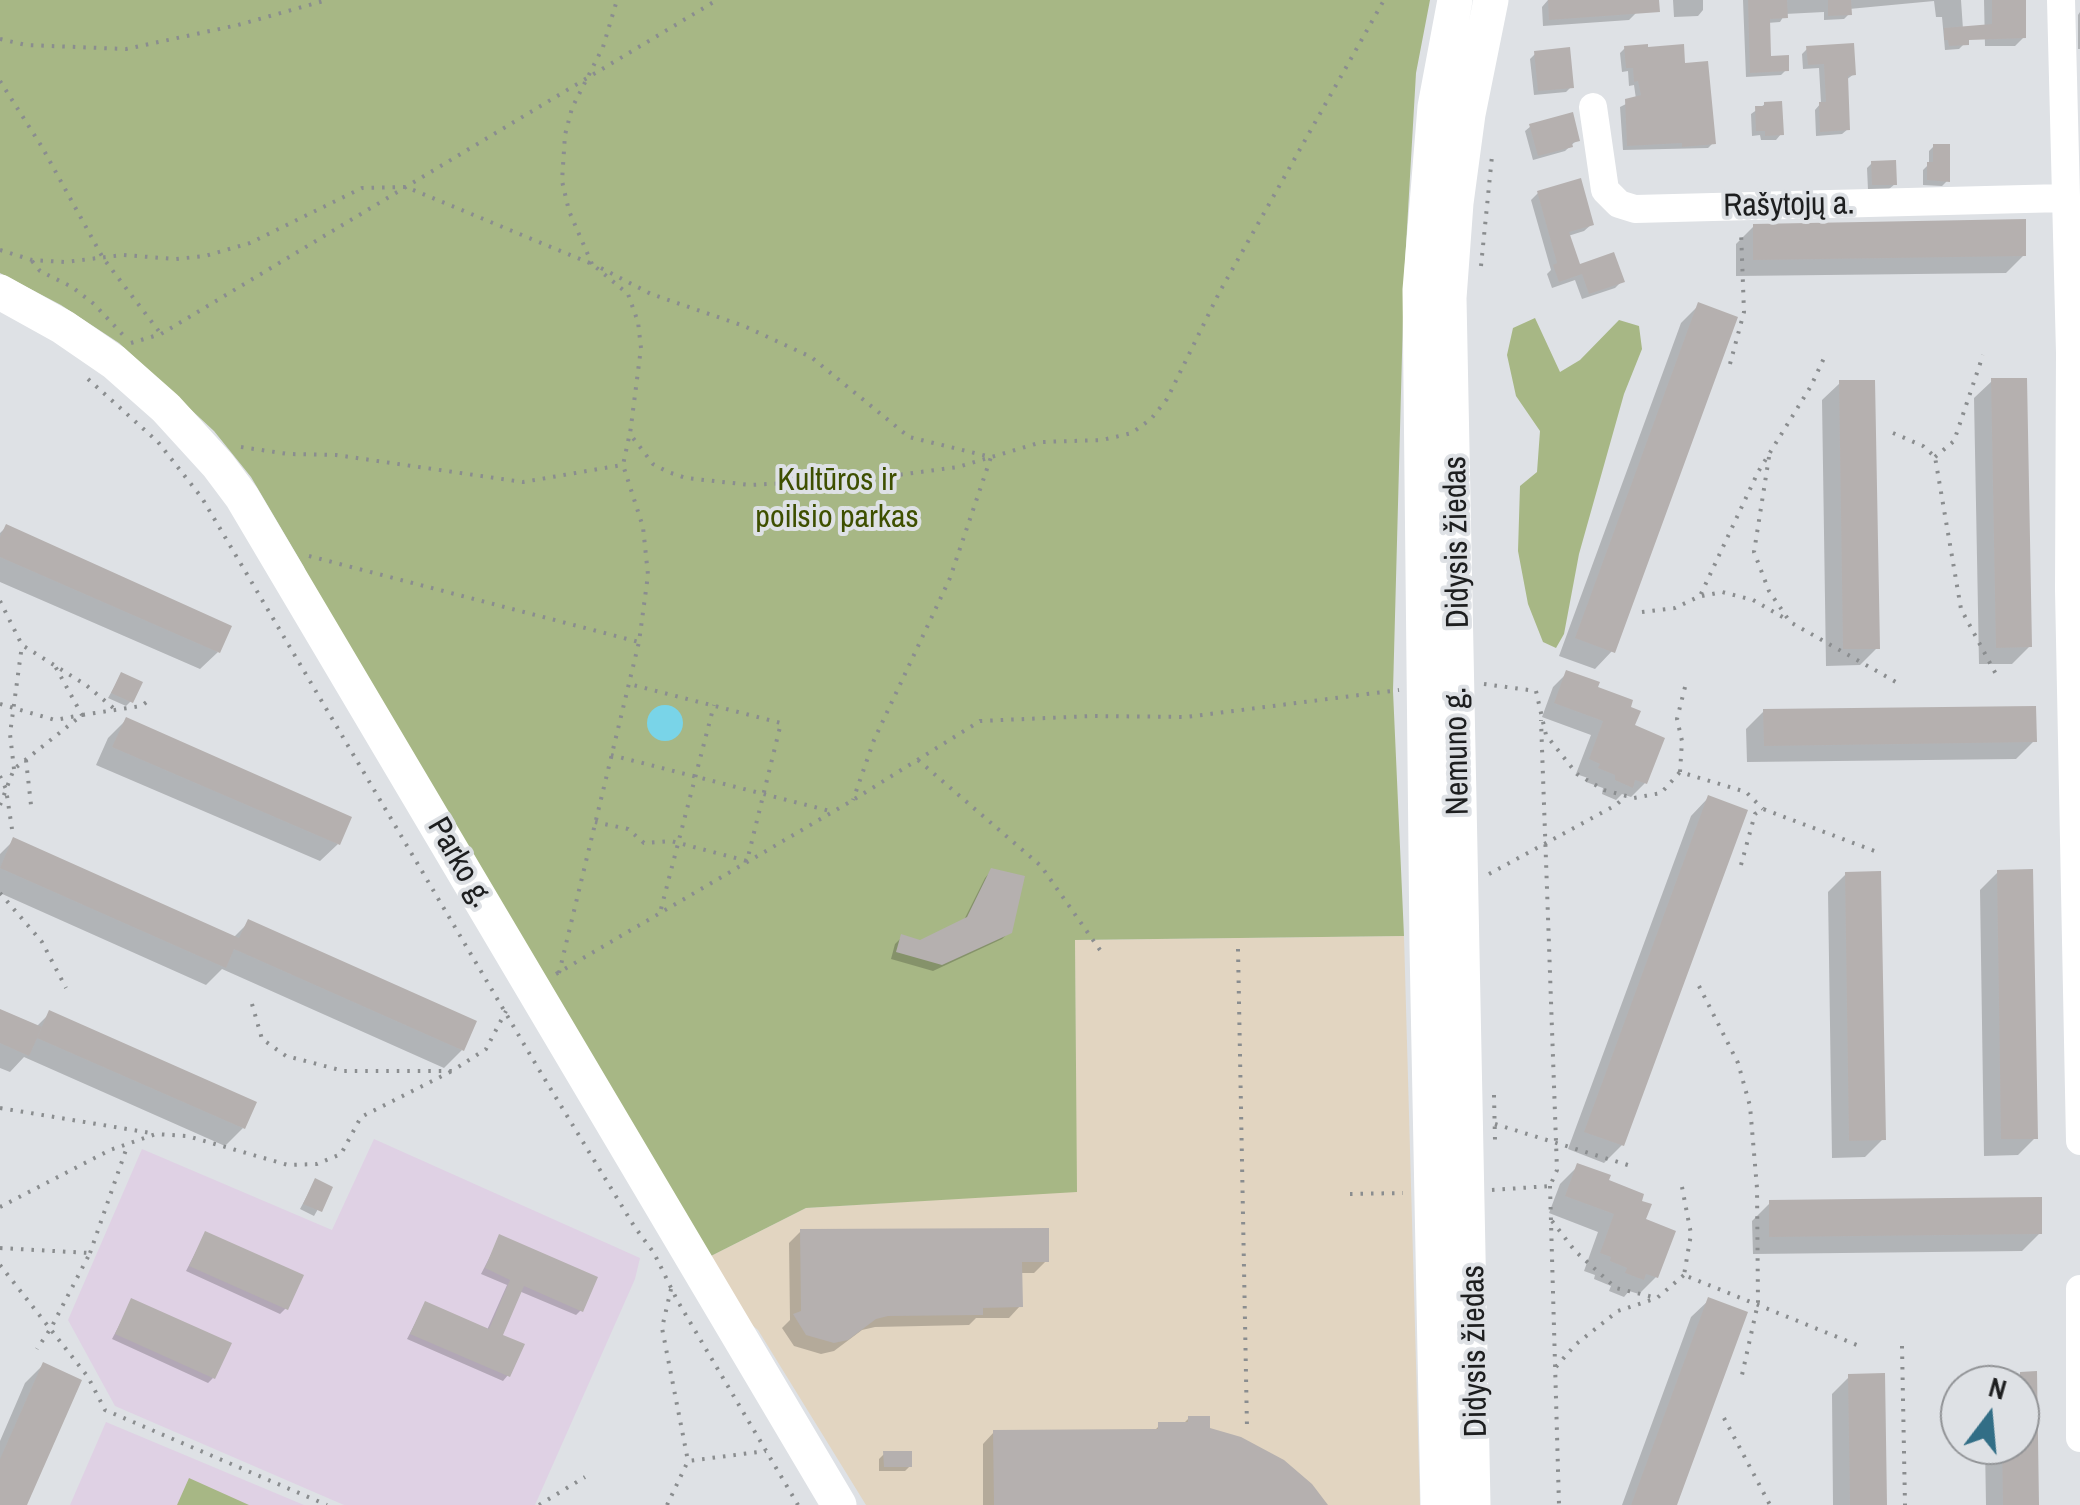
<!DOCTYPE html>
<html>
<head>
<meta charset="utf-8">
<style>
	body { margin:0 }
	#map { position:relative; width:2080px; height:1505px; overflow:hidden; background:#dee1e5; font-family:"Archivo Narrow",sans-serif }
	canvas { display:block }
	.north { position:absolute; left:1940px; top:1365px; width:100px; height:100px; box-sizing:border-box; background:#dee1e5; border:2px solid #919396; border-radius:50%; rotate:16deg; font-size:28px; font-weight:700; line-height:40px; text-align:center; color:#1d1e1f }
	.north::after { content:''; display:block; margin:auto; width:35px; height:45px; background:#326e86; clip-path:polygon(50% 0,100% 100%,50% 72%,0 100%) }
</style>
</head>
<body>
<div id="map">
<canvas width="2080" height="1505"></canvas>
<div class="north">N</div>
</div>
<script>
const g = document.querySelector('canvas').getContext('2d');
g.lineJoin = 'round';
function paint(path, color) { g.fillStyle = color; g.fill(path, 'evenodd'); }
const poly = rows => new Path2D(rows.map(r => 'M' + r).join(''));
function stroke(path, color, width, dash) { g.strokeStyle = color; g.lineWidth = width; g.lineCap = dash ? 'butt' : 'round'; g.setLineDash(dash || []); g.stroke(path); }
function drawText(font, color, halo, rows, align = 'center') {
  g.font = font + ' "Archivo Narrow",sans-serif'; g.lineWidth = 8; g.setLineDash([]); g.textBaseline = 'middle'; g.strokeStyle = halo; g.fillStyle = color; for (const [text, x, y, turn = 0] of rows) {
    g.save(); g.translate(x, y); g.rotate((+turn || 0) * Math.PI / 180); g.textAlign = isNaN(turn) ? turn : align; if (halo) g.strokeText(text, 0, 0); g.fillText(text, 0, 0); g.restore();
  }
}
paint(poly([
	[1404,936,1420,1505,866,1505,758,1330,737,1313,705,1259,806,1208,1076,1191,1075,940]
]), '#e2d5c1');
paint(poly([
	[374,1139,640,1258,635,1279,535,1505,344,1505,115,1406,68,1320,142,1149,332,1230],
	[106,1422,304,1505,70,1505]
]), '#dfd1e4');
paint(poly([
	[0,0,1430,0,1416,73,1404,280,1393,691,1404,936,1075,940,1077,1192,806,1208,705,1259,314,597,304,567,251,477,214,431,119,343,61,305,0,273],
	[1535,318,1560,372,1580,360,1619,320,1639,326,1642,349,1624,394,1579,554,1564,634,1556,648,1543,642,1528,604,1518,551,1520,486,1537,472,1540,431,1516,396,1507,355,1513,328],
	[189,1478,249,1505,177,1505]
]), '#a7b785');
paint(poly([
	'647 723a18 18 0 1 1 36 0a18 18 0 1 1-36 0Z'
]), '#79d4e8');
paint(poly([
	[1548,0,1635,0,1636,13,1629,20,1543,26,1542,7],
	[1673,0,1703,0,1703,10,1698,16,1674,17],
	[1743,0,1961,0,1964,44,1959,49,1945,50,1942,17,1936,17,1934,1,1849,9,1849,14,1844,19,1824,20,1824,12,1785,14,1780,22,1767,23,1769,59,1786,70,1781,75,1746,77],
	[1984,0,2023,0,2024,37,2015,46,1985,46],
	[2080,12,2080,49,2078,49,2078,15],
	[1625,48,1683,66,1713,143,1708,148,1623,150,1620,107,1636,99,1634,85,1629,86,1628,71,1622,72,1620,53],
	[1807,49,1854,74,1846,80,1848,129,1842,134,1816,136,1815,110,1821,103,1819,68,1803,69,1802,54],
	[1535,54,1571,87,1566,92,1534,95,1530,59],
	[1765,104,1781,134,1776,140,1761,140,1760,135,1752,136,1751,114],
	[1531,126,1577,140,1565,151,1533,160,1525,131],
	[1934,146,1947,181,1942,186,1923,185,1923,170,1929,164,1929,151],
	[1872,163,1895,184,1889,189,1868,190,1867,168],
	[1538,193,1592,224,1584,231,1568,236,1578,267,1622,281,1615,288,1582,299,1575,280,1552,288,1547,274,1551,270,1531,200],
	[1754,226,2024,255,2006,273,1736,276,1736,244],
	[1699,305,1612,651,1595,669,1559,656,1681,323],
	[1992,381,2030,646,2012,664,1979,664,1974,398],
	[1840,383,1877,648,1860,665,1826,666,1822,400],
	[6,527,218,652,200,669,0,582,0,533],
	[1567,673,1595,688,1632,727,1645,783,1631,797,1622,794,1616,800,1602,794,1603,788,1586,782,1588,778,1576,774,1591,735,1542,717,1553,687],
	[121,675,131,701,126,706,108,698],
	[1764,711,2034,741,2016,759,1747,762,1746,729],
	[126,720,338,844,320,861,96,765,108,738],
	[1708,798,1622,1145,1604,1163,1568,1149,1691,816],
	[14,840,233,938,249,922,462,1050,444,1068,222,969,206,985,0,893,0,854],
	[992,870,1009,932,1002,939,933,971,891,959,895,944,902,937,920,943,963,922,985,878],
	[1998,872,2035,1138,2018,1155,1984,1156,1980,890],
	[1846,874,1883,1139,1865,1157,1832,1158,1828,892],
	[0,1011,36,1027,50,1013,243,1128,225,1146,24,1057,10,1072,0,1068],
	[1578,1166,1606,1182,1643,1221,1656,1277,1639,1294,1629,1291,1624,1297,1609,1291,1611,1286,1594,1279,1595,1275,1584,1271,1598,1232,1549,1213,1560,1184],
	[315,1181,330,1188,314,1216,300,1209],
	[1770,1203,2040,1233,2022,1251,1753,1254,1752,1221],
	[801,1231,1046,1261,1034,1273,1020,1273,1020,1306,1009,1318,976,1318,969,1325,875,1327,862,1330,834,1351,821,1354,794,1346,782,1328,790,1320,789,1243],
	[205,1234,286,1308,280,1314,186,1271],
	[500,1237,581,1310,576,1315,519,1291,499,1336,508,1375,503,1381,407,1339,425,1304,487,1330,507,1285,481,1274],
	[1709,1300,1674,1505,1622,1505,1691,1317],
	[132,1301,213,1378,208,1383,112,1339],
	[43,1365,24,1505,0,1505,0,1441,25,1383],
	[2035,1374,2037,1505,1986,1505,1985,1445,2020,1445,2020,1385,1991,1385,2001,1375],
	[1849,1377,1885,1505,1833,1505,1832,1394],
	[1189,1418,1325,1505,983,1505,983,1444,994,1432,1153,1432,1160,1425,1183,1424],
	[884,1454,910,1466,905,1471,879,1471,879,1459]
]), '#0003');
paint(poly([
	[1548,0,1659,0,1660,12,1549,20],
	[1748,0,1787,0,1788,18,1770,19,1771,56,1789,55,1789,71,1750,73],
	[1828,0,1851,0,1852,15,1828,16],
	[1992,0,2026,0,2026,38,1969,40,1969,45,1949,46,1948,40,1944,40,1944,28,1992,24],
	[1854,43,1856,75,1848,76,1850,130,1820,132,1819,102,1826,102,1824,64,1808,65,1806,46],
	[1648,44,1648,47,1684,44,1685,63,1708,61,1716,144,1682,147,1682,143,1627,146,1625,99,1641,95,1638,81,1634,82,1633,68,1626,68,1624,46],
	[1570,47,1574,88,1538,91,1534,51],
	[1782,101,1784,135,1765,136,1765,131,1756,131,1755,106,1764,106,1764,102],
	[1573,112,1580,141,1572,143,1573,147,1538,156,1529,124],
	[1933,144,1950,144,1950,182,1927,180,1927,162,1933,162],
	[1896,160,1897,185,1872,185,1871,161],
	[1581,178,1594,225,1569,232,1580,264,1614,252,1625,282,1589,294,1582,274,1559,282,1553,265,1557,263,1537,191],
	[2026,219,2026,256,1753,260,1753,224],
	[1698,302,1738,317,1615,653,1575,638],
	[1991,378,2027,378,2032,647,1996,648],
	[1839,380,1875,380,1880,649,1843,649],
	[6,524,232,626,220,653,0,557,0,537],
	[1566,670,1600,682,1598,687,1633,700,1631,707,1641,711,1635,725,1665,738,1647,784,1635,780,1633,788,1615,780,1615,775,1598,768,1600,764,1589,759,1603,721,1554,703],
	[121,672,143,682,133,703,111,693],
	[2036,706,2037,742,1764,746,1763,709],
	[126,717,352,817,340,845,112,747],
	[1708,795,1748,810,1624,1146,1584,1132],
	[13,837,239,938,248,919,477,1021,464,1051,234,949,226,968,0,868],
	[991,868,1025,876,1012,933,942,965,896,952,901,934,920,940,967,917],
	[2033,869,2038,1139,2001,1139,1997,870],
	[1881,871,1886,1140,1849,1141,1845,872],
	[0,1009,42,1027,29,1056,0,1043],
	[49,1010,257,1102,245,1129,37,1038],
	[1577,1163,1611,1175,1609,1180,1644,1194,1642,1201,1652,1204,1646,1219,1676,1231,1658,1278,1646,1274,1644,1280,1625,1273,1627,1268,1610,1261,1611,1257,1600,1253,1614,1214,1565,1196],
	[315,1178,333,1187,322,1212,303,1204],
	[2042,1197,2042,1234,1769,1237,1769,1200],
	[1049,1228,1049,1262,1022,1262,1023,1307,983,1308,983,1315,888,1316,876,1319,848,1340,834,1343,806,1335,793,1314,801,1311,800,1229],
	[205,1231,304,1275,288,1310,189,1266],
	[499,1234,598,1277,583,1312,524,1286,503,1335,525,1344,510,1377,410,1334,425,1301,489,1329,510,1280,485,1268],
	[1708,1297,1748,1312,1677,1505,1631,1505],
	[131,1298,232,1343,215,1379,115,1334],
	[43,1362,82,1380,27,1505,0,1505,0,1459],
	[2037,1371,2039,1505,2003,1505,2002,1445,2020,1445,2020,1372],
	[1885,1373,1887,1505,1850,1505,1848,1374],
	[1188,1416,1210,1416,1210,1428,1241,1437,1284,1460,1312,1484,1328,1505,994,1505,993,1430,1158,1429,1158,1422,1188,1422],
	[883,1451,912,1451,912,1467,884,1467]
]), '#b5b0af');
stroke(poly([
	[0,39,26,45,126,49,238,25,327,0],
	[0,81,42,147,103,258,161,334],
	[0,250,32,260,65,262,123,255,176,259,205,256,250,243,362,188,406,187,592,264,628,294,638,322,641,348,630,434,653,464,668,472,686,478,751,485,875,478,958,467,1042,442,1102,440,1132,433,1151,419,1167,399,1219,293,1384,0],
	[32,261,40,271,72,287,94,304,124,336],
	[592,264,569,211,562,181,565,135,572,108,603,47,617,0],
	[1481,266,1492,156],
	[601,268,651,294,744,326,811,357,909,437,991,457,950,578,874,740,853,800],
	[131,343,161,334,717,0],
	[1730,364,1744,312,1741,231],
	[88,379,158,442,202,498,538,1068,634,1226,654,1253,677,1300,798,1505],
	[1893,433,1923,446,1935,457,1961,609,1998,678],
	[241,447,288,454,336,455,523,482,622,465],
	[1769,457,1754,552,1769,591,1790,622,1896,682],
	[1935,457,1954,441,1983,355],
	[309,556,639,642],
	[1702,596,1722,592,1753,600,1786,619],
	[0,601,22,645,86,685,117,711],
	[1642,612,1675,608,1700,596,1758,472,1811,386,1824,358],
	[1484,684,1536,691,1546,735,1577,774,1604,790,1634,798,1661,793,1680,772],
	[1685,687,1677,719,1682,741,1680,772,1746,792,1763,809],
	[0,704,55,720,82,715,55,666],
	[611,755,830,811],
	[26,760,31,805],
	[918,760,1041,866,1100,950],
	[14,769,10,734,22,645],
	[0,776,6,789,12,829],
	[0,805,14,769,82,715,141,706,148,701],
	[595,822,628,829,644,843,671,841,747,861,781,723,629,684],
	[1741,865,1755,814,1763,809,1880,853],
	[1489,874,1616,805,1626,796],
	[0,893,42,942,66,988],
	[661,909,714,705],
	[1238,949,1247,1428],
	[559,973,639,642,648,575,643,527,623,465,629,437],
	[556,974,853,800,980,721,1092,716,1186,717,1399,690],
	[1699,986,1738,1063,1750,1106,1757,1188,1758,1303,1742,1375],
	[252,1004,262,1039,286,1056,344,1071,452,1071,486,1049,506,1011],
	[1494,1095,1495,1140],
	[0,1108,151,1133],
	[1495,1124,1631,1166],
	[1550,1186,1559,1505],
	[1682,1187,1691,1234,1684,1275,1857,1345],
	[1492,1190,1550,1186,1557,1170,1541,720],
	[1350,1194,1403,1193],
	[0,1207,110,1150,156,1134,187,1136,288,1165,317,1164,341,1154,361,1117,452,1071],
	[1552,1221,1575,1251,1616,1288,1657,1298],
	[0,1248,90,1253,51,1328,37,1349],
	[90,1253,128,1144],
	[0,1265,88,1377,105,1410,327,1505],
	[671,1289,662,1328,688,1461],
	[1902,1346,1905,1505],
	[1556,1367,1575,1345,1618,1311,1657,1298,1684,1275],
	[1724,1418,1770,1505],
	[539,1505,585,1477],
	[667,1505,688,1461,766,1451]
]), '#8a8d8f', 4, [2.5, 8]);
stroke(poly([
	[2061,0,2070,353,2069,590,2080,1141],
	[1593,107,1605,190,1619,204,1635,209,2064,198],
	[2080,1289,2080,1438]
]), '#fff', 28);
stroke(poly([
	[0,292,63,327,114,362,166,408,218,465,242,497,839,1505],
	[1438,1505,1427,946,1420,290,1435,107,1455,0],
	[1473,1505,1449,298,1456,203,1468,114,1491,0]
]), '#fff', 35);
drawText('32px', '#1d1e1f', '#dee1e5', [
	["Rašytojų a.",1789,206,-1],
	["Didysis žiedas",1458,542,-91],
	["Nemuno g.",1458,751,-91],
	["Parko g.",459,863,60],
	["Didysis žiedas",1476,1351,-91]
]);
drawText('32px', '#3e4f00', '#dee1e5', [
	["Kultūros ir",837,481],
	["poilsio parkas",837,518]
]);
</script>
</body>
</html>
